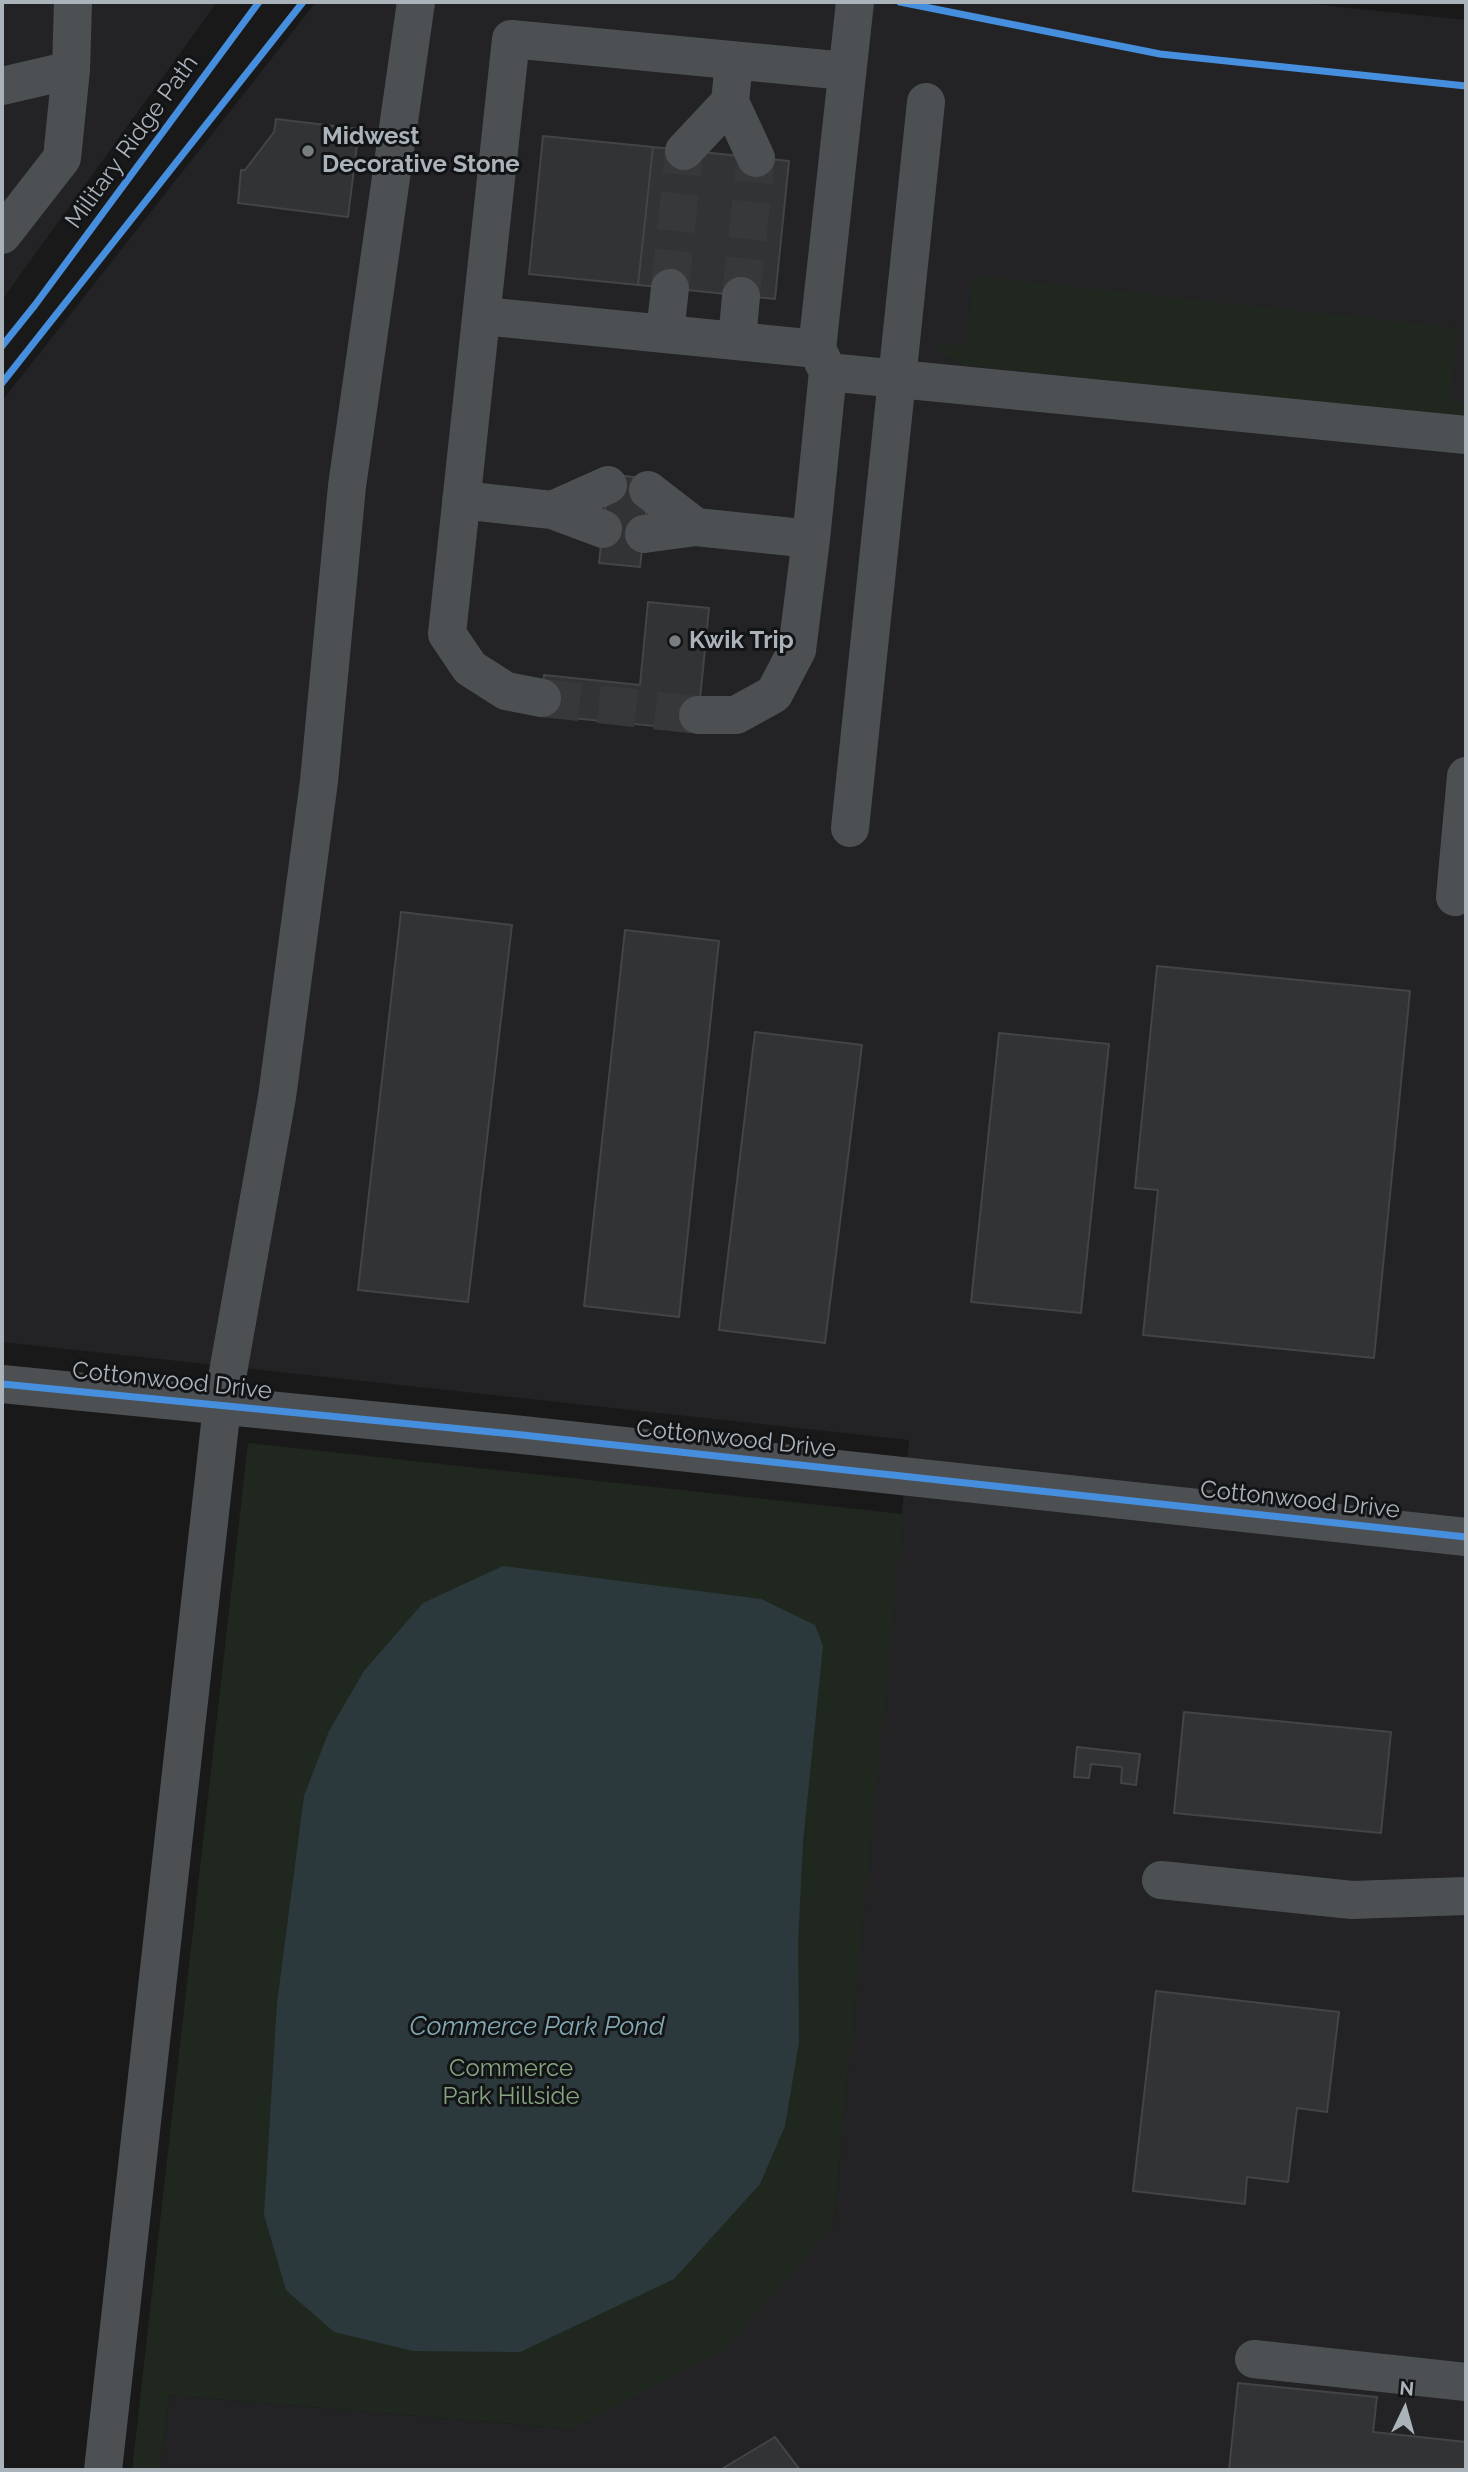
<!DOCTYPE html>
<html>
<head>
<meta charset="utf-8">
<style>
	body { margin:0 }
	#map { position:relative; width:1468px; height:2472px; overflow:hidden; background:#19191a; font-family:Raleway,sans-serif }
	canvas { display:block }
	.frame { position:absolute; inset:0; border:4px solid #abb3ba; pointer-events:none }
	.north { position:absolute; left:1370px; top:2374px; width:70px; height:70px; -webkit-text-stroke:5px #131416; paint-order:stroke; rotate:5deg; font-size:19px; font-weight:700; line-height:28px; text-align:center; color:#abb3ba }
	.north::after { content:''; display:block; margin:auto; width:24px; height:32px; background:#abb3ba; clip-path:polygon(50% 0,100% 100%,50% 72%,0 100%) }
</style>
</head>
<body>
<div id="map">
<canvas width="1468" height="2472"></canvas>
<div class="frame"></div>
<div class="north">N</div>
</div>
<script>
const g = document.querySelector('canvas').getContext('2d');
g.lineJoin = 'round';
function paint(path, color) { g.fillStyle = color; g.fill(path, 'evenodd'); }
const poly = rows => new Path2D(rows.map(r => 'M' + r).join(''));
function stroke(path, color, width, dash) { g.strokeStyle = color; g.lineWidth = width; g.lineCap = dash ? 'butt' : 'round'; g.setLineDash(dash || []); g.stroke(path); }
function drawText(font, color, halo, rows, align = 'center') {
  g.font = font + ' Raleway,sans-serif'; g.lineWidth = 6; g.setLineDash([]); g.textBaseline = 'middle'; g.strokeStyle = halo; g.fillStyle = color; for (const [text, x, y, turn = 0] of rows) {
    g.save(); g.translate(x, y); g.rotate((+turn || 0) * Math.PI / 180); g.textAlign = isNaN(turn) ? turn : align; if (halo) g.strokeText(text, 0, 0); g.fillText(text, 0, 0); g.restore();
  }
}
paint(poly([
	[2,2,217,2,2,300],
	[316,2,1292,2,1466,20,1466,2470,160,2470,169,2395,573,2429,833,2226,909,1440,2,1342,2,401]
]), '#232326');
paint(poly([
	[974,276,1458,328,1450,401,1466,403,1466,417,1456,418,965,365,941,354,938,348,943,344,967,345],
	[248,1443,903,1514,833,2226,724,2350,573,2429,169,2395,160,2470,132,2470]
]), '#20271f');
paint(poly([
	[503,1566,761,1599,815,1625,823,1646,803,1842,798,1942,799,2042,785,2126,760,2184,674,2279,520,2352,413,2351,334,2332,286,2290,264,2215,277,2003,304,1796,329,1731,364,1671,423,1603]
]), '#2c393c');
const building = poly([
	[276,119,359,129,348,217,238,203,241,170,245,170,274,132,276,119],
	[543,136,653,147,638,285,529,274,543,136],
	[653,147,789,161,775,299,638,285,653,147],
	[609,474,650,479,640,567,599,563,609,474],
	[648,602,709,608,697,730,540,715,544,675,640,685,648,602],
	[401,912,512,925,468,1302,358,1290,401,912],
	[625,930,719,941,679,1317,584,1306,625,930],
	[1157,966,1410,991,1374,1358,1143,1335,1158,1190,1135,1188,1157,966],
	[755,1032,862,1045,825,1343,719,1330,755,1032],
	[999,1033,1109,1044,1081,1313,971,1302,999,1033],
	[1184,1712,1391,1732,1381,1833,1174,1813,1184,1712],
	[1077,1747,1140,1754,1136,1785,1121,1783,1122,1767,1091,1764,1089,1778,1074,1777,1077,1747],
	[1156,1991,1339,2012,1327,2112,1297,2108,1288,2182,1247,2177,1245,2204,1133,2191,1156,1991],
	[1238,2383,1377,2397,1373,2432,1466,2442,1466,2470,1229,2470,1238,2383],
	[775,2437,800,2470,720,2470,775,2437]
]);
paint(building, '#323334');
stroke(building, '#424446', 2);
stroke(poly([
	[670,288,684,151],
	[741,296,756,158],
	[542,698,698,715]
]), '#36383a', 38, [38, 19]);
stroke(poly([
	[855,2,817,349,828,372,1466,435],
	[2,86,71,70,73,2],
	[730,102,756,158],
	[684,151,730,102,734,61],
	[2,235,62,158,71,70],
	[483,316,817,349],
	[665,333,670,288],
	[737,341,741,296],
	[648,490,696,527,811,539],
	[461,500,552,510,608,485],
	[552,510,603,529],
	[644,534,696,527],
	[542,698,506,691,470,668,447,634,511,39,846,71],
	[698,715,736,715,774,694,797,650,811,539,828,372],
	[850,828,926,102],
	[1455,897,1466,776],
	[2,1384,513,1434,1466,1537],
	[1161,1880,1352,1900,1466,1896],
	[1254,2359,1466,2382],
	[103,2470,222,1406,277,1097,319,781,347,486,416,2]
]), '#4d5053', 38);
stroke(poly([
	[900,2,1160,54,1466,86],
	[2,346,35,305,259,2],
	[2,383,303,2],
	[2,1384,513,1434,1466,1537]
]), '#468fdf', 7);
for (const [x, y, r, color] of [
	[308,151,7,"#787d82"],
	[675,641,7,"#787d82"]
]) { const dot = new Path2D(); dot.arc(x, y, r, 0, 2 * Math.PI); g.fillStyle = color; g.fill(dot); stroke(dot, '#131416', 2.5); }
drawText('bold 24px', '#abb3ba', '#131416', [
	["Midwest",322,137],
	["Decorative Stone",322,165],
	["Kwik Trip",689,641]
], 'left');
drawText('24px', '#abb3ba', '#131416', [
	["Military Ridge Path",132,142,-54],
	["Cottonwood Drive",172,1381,6],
	["Cottonwood Drive",736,1439,6],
	["Cottonwood Drive",1300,1500,6]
]);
drawText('24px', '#88a582', '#131416', [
	["Commerce",511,2069],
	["Park Hillside",511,2097]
]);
drawText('italic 26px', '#82aab5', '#131416', [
	["Commerce Park Pond",537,2027]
]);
</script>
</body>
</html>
